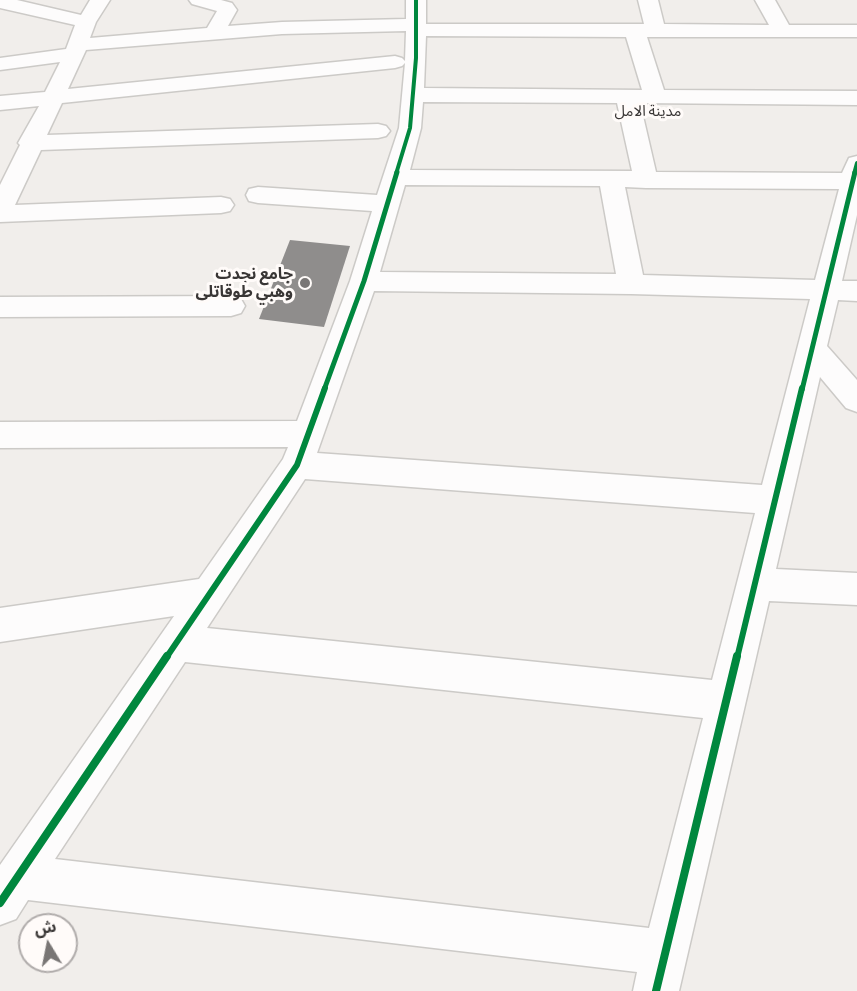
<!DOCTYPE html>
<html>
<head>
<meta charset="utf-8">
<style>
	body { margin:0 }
	#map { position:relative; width:857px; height:991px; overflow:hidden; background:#f1eeeb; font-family:Commissioner,"Noto Sans Arabic",sans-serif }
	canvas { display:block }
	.north { position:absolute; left:18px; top:913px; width:60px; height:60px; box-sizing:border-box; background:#fffbf9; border:2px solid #b0acab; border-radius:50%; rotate:350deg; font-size:16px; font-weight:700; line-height:24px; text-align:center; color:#393635 }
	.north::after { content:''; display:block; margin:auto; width:21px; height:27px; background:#797675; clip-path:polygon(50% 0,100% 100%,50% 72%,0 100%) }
</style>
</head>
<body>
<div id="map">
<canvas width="857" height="991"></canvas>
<div class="north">ش</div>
</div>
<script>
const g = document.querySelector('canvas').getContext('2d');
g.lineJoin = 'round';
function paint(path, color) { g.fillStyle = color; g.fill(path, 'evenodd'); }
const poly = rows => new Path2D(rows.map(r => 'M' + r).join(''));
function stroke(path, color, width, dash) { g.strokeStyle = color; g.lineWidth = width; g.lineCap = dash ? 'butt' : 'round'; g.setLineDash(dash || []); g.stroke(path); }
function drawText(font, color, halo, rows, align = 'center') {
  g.font = font + ' Commissioner,"Noto Sans Arabic",sans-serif'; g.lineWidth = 6; g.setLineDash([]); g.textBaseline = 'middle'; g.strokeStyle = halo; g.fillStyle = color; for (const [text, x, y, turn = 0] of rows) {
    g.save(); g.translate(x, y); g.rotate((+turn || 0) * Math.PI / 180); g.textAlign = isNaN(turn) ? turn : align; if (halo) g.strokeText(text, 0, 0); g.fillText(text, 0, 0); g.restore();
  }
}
paint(poly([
	[290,240,350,246,324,327,259,319]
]), '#8f8d8c');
const minor = poly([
	[0,0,17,0,81,15,90,0,110,0,96,22,90,38,207,28,217,11,192,4,189,0,221,0,232,3,237,10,228,26,282,22,406,19,406,0,426,0,426,24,644,24,638,0,658,0,664,24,769,25,755,0,775,0,789,25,857,25,857,37,647,37,664,90,857,91,857,105,640,103,656,172,842,173,849,158,857,156,857,215,842,281,857,281,857,301,838,300,827,346,857,380,857,412,846,408,820,377,776,569,857,573,857,605,769,601,679,991,633,991,637,972,28,900,16,919,0,925,0,865,174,616,0,642,0,608,199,579,283,459,288,447,0,448,0,422,297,421,350,281,372,211,258,203,249,201,246,195,249,189,258,187,377,195,399,128,405,63,402,66,395,68,62,103,47,135,378,124,386,126,390,131,386,136,378,138,41,150,15,205,221,197,230,199,234,205,230,211,221,213,0,222,0,185,20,145,18,143,39,106,0,110,0,96,45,92,60,62,0,70,0,58,66,49,75,25,0,8,0,0],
	[406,31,405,61,402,58,395,56,68,89,86,50,282,34,406,31],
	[426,36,626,37,642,90,424,88,426,36],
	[423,102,617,103,632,171,410,170,421,128,423,102],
	[405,185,600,186,616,274,380,272,405,185],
	[625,187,646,188,839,189,815,280,643,275,625,187],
	[374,291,631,294,810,299,762,485,317,453,374,291],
	[305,479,755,513,712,680,207,628,305,479],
	[185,662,703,718,649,928,55,859,185,662],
	[231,296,241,299,245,306,241,313,231,316,0,317,0,297,231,296]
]);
stroke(minor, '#cccac7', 3);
paint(minor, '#fdfcfc');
stroke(poly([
	[396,174,410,128,416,58,416,0],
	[854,174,857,163]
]), '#00873e', 4);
stroke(poly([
	[324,390,364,281,397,172],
	[802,390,855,172]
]), '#00873e', 5);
stroke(poly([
	[166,658,297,465,325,388],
	[737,658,802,388]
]), '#00873e', 6);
stroke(poly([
	[0,903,167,656],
	[656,991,737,656]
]), '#00873e', 8);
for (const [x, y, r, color] of [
	[305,283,6,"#797675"]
]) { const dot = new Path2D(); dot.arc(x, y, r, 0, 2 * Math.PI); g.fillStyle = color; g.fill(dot); stroke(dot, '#fffbf9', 2); }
drawText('15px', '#393635', '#fffbf9', [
	["مدينة الامل",648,111]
]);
drawText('bold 16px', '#393635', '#fffbf9', [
	["جامع نجدت",293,274],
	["وهبي طوقاتلى",293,292]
], 'right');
</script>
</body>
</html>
